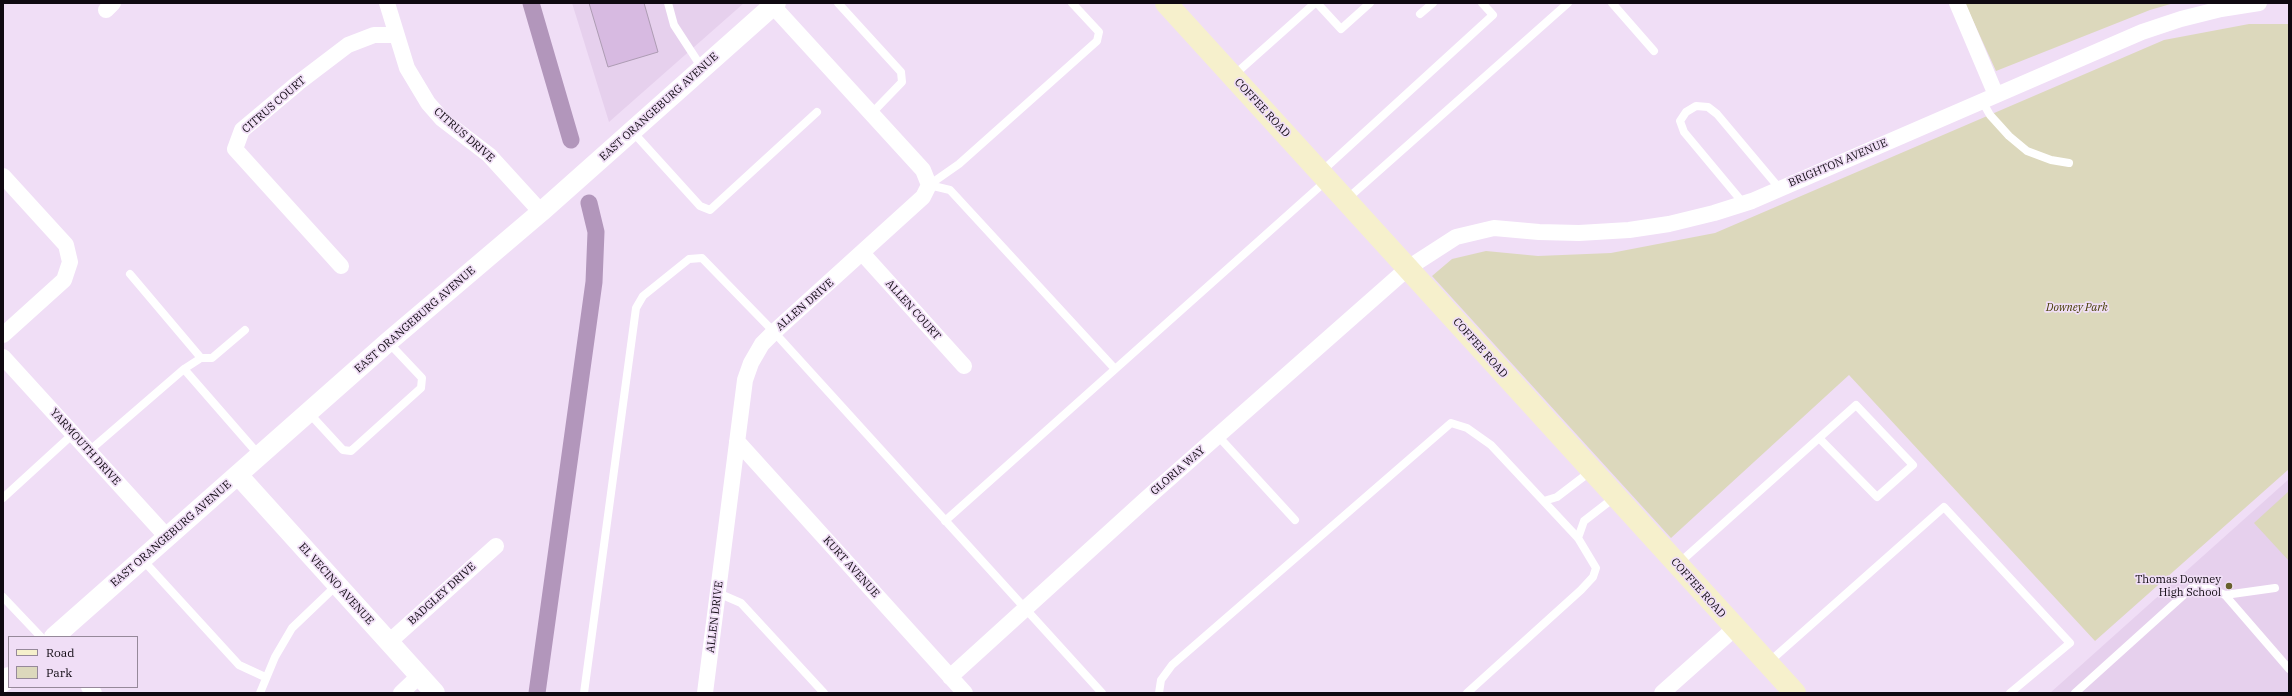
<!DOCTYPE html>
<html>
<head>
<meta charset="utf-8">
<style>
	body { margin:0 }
	#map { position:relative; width:2292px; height:696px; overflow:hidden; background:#f0def6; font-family:"IBM Plex Serif",serif }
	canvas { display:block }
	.frame { position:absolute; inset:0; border:4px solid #0f0911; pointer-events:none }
	.legend { position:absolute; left:8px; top:636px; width:130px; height:52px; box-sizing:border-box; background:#f0def6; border:1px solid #96899a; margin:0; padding:5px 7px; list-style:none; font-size:12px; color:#0f0911 }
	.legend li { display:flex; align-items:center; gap:8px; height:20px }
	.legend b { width:20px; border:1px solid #96899a }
</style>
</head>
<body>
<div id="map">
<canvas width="2292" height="696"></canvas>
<div class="frame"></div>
<ul class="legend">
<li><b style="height:5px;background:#f6f0cc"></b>Road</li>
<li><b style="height:11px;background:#dcd8bc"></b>Park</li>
</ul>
</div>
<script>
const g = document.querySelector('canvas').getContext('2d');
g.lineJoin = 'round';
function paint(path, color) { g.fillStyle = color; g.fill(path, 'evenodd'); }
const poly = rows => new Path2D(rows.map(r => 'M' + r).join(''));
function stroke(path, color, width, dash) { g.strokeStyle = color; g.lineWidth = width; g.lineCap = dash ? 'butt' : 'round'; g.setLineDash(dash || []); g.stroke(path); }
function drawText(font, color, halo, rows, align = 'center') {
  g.font = font + ' "IBM Plex Serif",serif'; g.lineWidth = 3.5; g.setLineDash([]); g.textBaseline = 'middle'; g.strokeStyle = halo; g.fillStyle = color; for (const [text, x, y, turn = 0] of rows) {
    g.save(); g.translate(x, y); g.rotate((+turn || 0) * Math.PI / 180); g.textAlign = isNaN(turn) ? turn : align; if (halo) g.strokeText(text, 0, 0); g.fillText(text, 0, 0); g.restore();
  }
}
paint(poly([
	[572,3,744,3,609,122],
	[2289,479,2289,693,2050,693]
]), '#e6d0ed');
paint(poly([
	[1965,3,2174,3,2150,10,1996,71],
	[2249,24,2289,24,2289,469,2095,641,1849,375,1671,538,1432,276,1452,259,1486,251,1538,256,1611,253,1715,233,2164,40],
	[2289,491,2289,561,2254,523]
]), '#dcd8bc');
stroke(poly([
	[531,3,571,140],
	[537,693,594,282,596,232,589,203]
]), '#b296bb', 17);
const building = poly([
	[589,3,644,3,658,52,608,67,589,3]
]);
paint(building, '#d7bae1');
stroke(building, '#ad9cb3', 1);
stroke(poly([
	[668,3,674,25,702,68],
	[838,3,901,72,902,82,872,113],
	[1317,3,1341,29,1370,3],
	[1612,3,1654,51],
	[1420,14,1433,3],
	[1233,76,1315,3],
	[1982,101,1990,115,2009,136,2027,151,2051,160,2069,163],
	[632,131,700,206,710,210,817,112],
	[1321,172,1493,15,1482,3],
	[929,185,959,164,1097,41,1099,32,1072,3],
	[929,185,950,190,1115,369],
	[1347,199,1568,3],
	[1744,204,1684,132,1680,121,1686,112,1696,106,1708,107,1717,114,1780,189],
	[130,274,201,358],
	[184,369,259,455],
	[309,413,343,450,351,451,421,388,422,378,388,342],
	[1218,436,1295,520],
	[89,451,184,369,201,358,212,358,245,330],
	[3,498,73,434],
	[1544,501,1557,497,1591,471],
	[945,521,1327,180],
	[1578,538,1584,521,1615,497],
	[142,559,239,665,265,677],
	[1678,564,1819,438,1856,405,1913,465,1877,497,1819,438],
	[718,593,741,603,824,693],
	[2225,595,2275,588],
	[3,597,41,637],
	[1769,662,1944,507,2070,643,2010,693],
	[260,693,275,657,292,628,337,585],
	[584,693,636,308,643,296,689,259,702,258,774,332,1102,693],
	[1159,693,1161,680,1172,665,1451,423,1467,428,1491,445,1578,538,1596,568,1593,577,1581,590,1467,693],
	[2075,693,2197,583,2225,595,2289,669]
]), '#fff', 8);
stroke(poly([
	[387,3,407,68,428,103,442,119,489,155,541,212],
	[1957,3,1996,95],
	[106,10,113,3],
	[3,176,66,245,70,262,64,280,3,335],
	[863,254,964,366],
	[341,266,235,149,242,130,298,83,348,45,374,35,396,35],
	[3,357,167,537],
	[737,441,965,693],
	[389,642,496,546],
	[950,677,1146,499,1408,268,1456,237,1494,228,1539,232,1579,233,1629,230,1669,224,1714,213,1752,201,2142,32,2181,19,2221,9,2259,3],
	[89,687,94,693],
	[401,693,419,676],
	[705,693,745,380,751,363,762,344,774,332,923,197,929,185,923,170,773,6],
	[1662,693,1735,628]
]), '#fff', 16);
stroke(poly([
	[238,475,435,693],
	[54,637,388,342,541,212,776,3],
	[3,682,9,677]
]), '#fff', 20);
stroke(poly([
	[1166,3,1795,693]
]), '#f6f0cc', 22);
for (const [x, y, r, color] of [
	[2229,586,4,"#675f2c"]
]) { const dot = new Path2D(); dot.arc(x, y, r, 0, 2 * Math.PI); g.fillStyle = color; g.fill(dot); stroke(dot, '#f0def6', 1.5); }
drawText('11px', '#0f0911', '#f0def6', [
	["CITRUS COURT",274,105,-41],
	["EAST ORANGEBURG AVENUE",659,107,-42],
	["COFFEE ROAD",1262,108,47],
	["CITRUS DRIVE",464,135,41],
	["BRIGHTON AVENUE",1838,163,-23],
	["ALLEN DRIVE",805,305,-41],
	["ALLEN COURT",913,310,48],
	["EAST ORANGEBURG AVENUE",415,320,-41],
	["COFFEE ROAD",1480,348,48],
	["YARMOUTH DRIVE",85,447,48],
	["GLORIA WAY",1178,471,-41],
	["EAST ORANGEBURG AVENUE",171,534,-41],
	["KURT AVENUE",851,567,48],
	["EL VECINO AVENUE",336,584,48],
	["COFFEE ROAD",1698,588,48],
	["BADGLEY DRIVE",442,594,-42],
	["ALLEN DRIVE",715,617,-83]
]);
drawText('italic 11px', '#433a00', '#f0def6', [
	["Downey Park",2077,308]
]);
drawText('11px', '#0f0911', '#f0def6', [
	["Thomas Downey",2221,580],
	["High School",2221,593]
], 'right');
</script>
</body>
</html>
